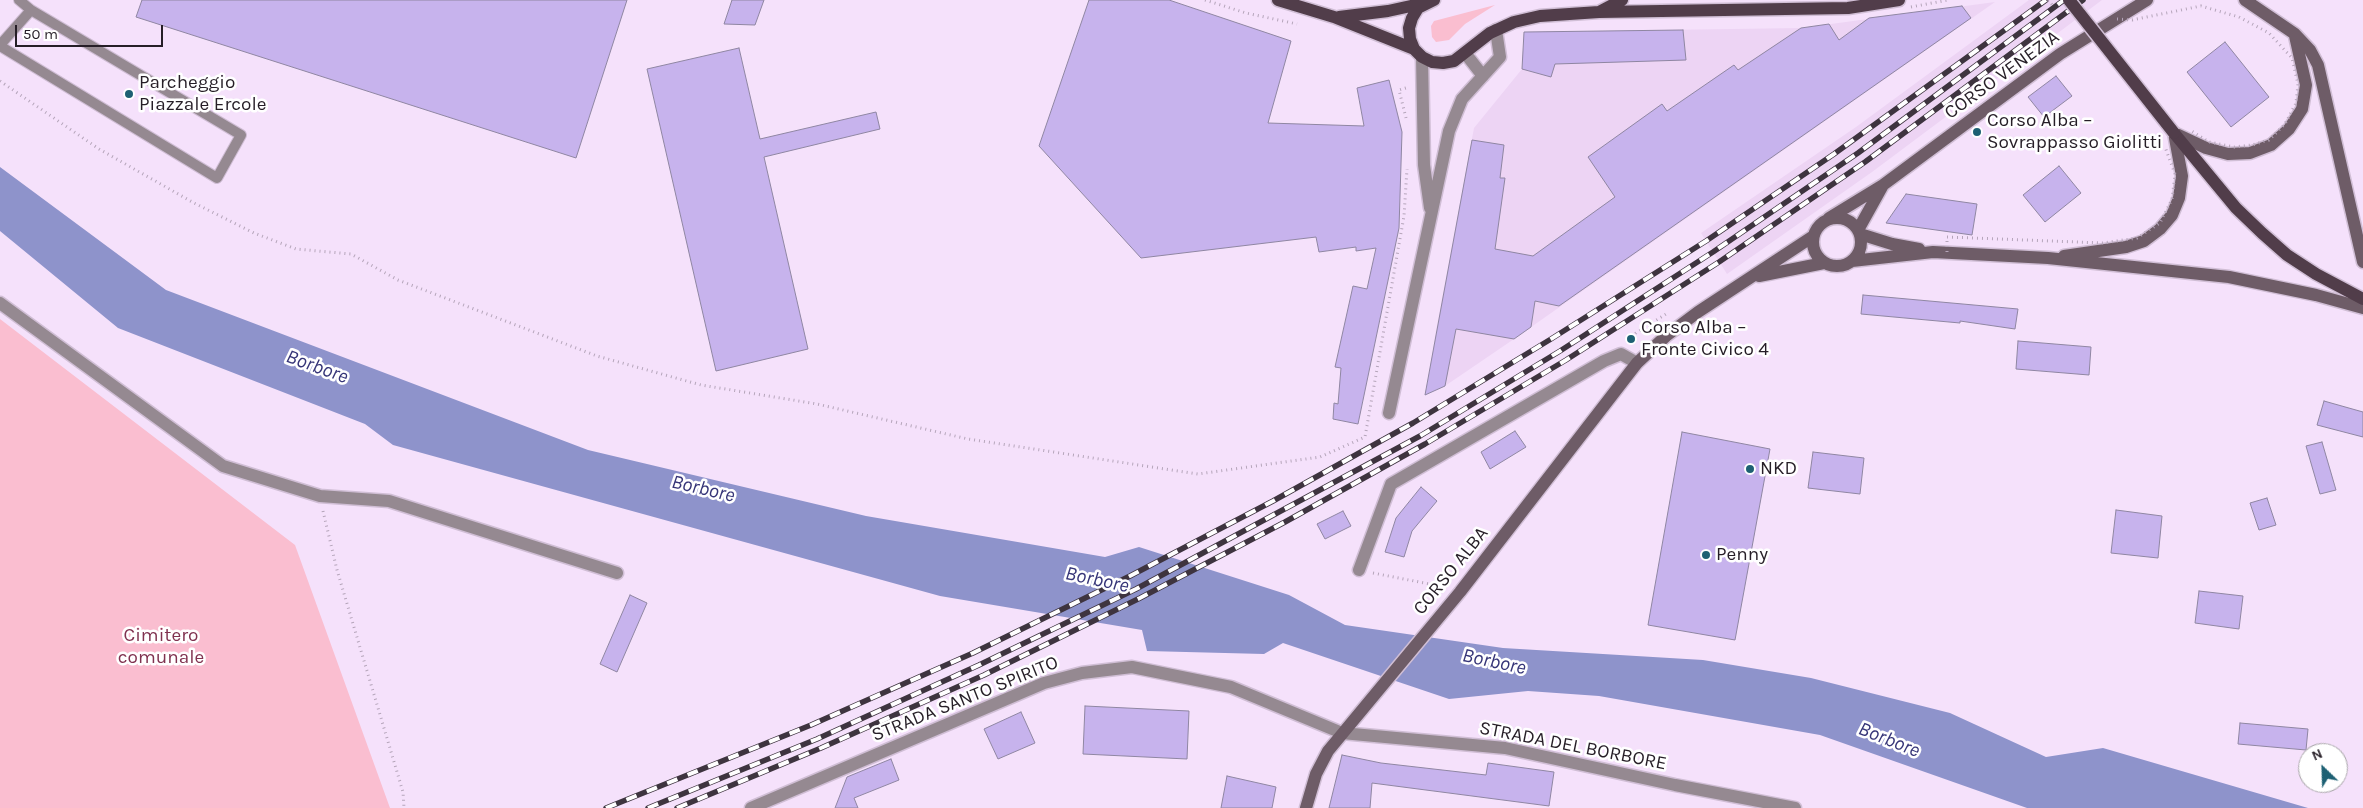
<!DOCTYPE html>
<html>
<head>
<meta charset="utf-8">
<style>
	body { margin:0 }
	#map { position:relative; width:2363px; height:808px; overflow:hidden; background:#f5e1fb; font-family:Karla,sans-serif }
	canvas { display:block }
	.north { position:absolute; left:2298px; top:743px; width:50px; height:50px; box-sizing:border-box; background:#fff; border:1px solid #a8a5a9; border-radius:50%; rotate:336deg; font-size:14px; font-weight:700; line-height:20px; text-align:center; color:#261e27 }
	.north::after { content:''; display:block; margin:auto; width:18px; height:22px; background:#1d6073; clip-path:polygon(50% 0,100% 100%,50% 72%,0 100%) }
	.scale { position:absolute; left:15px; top:25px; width:148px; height:22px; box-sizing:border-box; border:2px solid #261e27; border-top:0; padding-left:6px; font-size:15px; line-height:18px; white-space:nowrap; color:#261e27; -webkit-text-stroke:4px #fff; paint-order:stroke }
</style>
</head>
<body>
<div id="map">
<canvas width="2363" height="808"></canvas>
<div class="north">N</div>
<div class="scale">50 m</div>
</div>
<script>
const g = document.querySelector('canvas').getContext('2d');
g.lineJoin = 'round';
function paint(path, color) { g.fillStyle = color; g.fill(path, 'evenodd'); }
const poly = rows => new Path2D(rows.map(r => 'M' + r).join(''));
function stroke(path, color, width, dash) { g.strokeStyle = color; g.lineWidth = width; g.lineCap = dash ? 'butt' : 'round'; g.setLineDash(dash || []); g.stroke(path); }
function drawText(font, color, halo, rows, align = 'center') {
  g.font = font + ' Karla,sans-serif'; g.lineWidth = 5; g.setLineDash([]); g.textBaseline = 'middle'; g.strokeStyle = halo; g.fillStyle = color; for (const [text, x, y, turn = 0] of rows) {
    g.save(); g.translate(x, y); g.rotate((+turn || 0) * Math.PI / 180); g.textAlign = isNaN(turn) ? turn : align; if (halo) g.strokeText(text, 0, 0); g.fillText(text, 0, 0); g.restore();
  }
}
paint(poly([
	[2029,0,2102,0,1872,172,1727,274,1701,233,1856,127],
	[1995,2,1514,339,1445,386,1427,392,1435,336,1474,128,1522,69,1524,32,1801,28]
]), '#edd4f4');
paint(poly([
	[1495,5,1465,24,1449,40,1436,42,1432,37,1431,26,1434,21],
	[0,319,295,545,390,808,0,808]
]), '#fabed0');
paint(poly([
	[0,167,166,290,588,450,866,516,1105,557,1139,547,1289,595,1345,625,1503,648,1703,660,1811,678,1950,713,2046,757,2103,748,2308,808,2027,808,1820,735,1599,696,1528,691,1449,699,1283,643,1264,654,1147,651,1142,630,940,596,393,445,365,424,118,328,0,231]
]), '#8e93cb');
const building = poly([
	[142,0,627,0,576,158,136,17,142,0],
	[732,0,764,0,755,25,724,24,732,0],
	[1089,0,1169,0,1291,41,1268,123,1364,126,1357,88,1389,80,1402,132,1399,228,1358,424,1333,419,1334,403,1338,404,1341,368,1335,367,1353,286,1367,289,1376,248,1356,251,1356,247,1319,252,1316,237,1141,258,1039,146,1089,0],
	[1962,6,1971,18,1559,306,1535,301,1531,327,1514,339,1456,329,1445,386,1425,395,1472,140,1504,145,1500,178,1505,178,1495,249,1533,256,1615,197,1588,157,1662,104,1667,111,1734,65,1738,70,1801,28,1829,24,1839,40,1869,18,1962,6],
	[1683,30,1686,60,1555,64,1551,77,1522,69,1524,32,1683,30],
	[2225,42,2269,97,2231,127,2187,72,2225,42],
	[739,48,760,139,876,112,880,129,764,157,808,349,716,371,647,69,739,48],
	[2056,76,2072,96,2044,117,2028,97,2056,76],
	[2059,166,2081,193,2045,222,2023,195,2059,166],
	[1906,194,1977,204,1972,235,1886,223,1906,194],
	[1863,295,2018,309,2015,329,1960,321,1960,323,1861,314,1863,295],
	[2018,341,2091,347,2089,375,2016,369,2018,341],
	[2324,401,2363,412,2363,437,2317,425,2324,401],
	[1515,431,1526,447,1490,469,1481,452,1515,431],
	[1682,432,1770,449,1735,640,1648,625,1682,432],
	[2322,442,2336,490,2320,494,2306,446,2322,442],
	[1813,452,1864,458,1860,494,1808,488,1813,452],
	[1421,487,1437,501,1412,531,1404,557,1385,552,1396,518,1421,487],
	[2267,498,2276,525,2259,530,2250,503,2267,498],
	[2116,510,2162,516,2158,558,2111,553,2116,510],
	[1343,511,1351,526,1325,539,1317,524,1343,511],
	[2199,591,2243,596,2239,629,2195,623,2199,591],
	[630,595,647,603,617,672,600,664,630,595],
	[1085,706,1189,711,1187,759,1083,754,1085,706],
	[1021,712,1035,743,998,759,984,729,1021,712],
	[2240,723,2308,729,2306,750,2238,744,2240,723],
	[1342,755,1381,763,1486,775,1488,763,1554,772,1549,806,1372,783,1370,808,1329,808,1342,755],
	[891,759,899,780,854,798,858,808,835,808,847,777,891,759],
	[1227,776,1276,787,1272,808,1221,808,1227,776]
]);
paint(building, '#c7b3ed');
stroke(building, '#8f86a2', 1);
const lane = poly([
	[0,45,31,10],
	[0,46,217,178,241,135,31,10,19,0]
]);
const street = poly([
	[1465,53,1483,76],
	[1422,57,1424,165,1430,208],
	[0,303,223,466,320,496,389,501,617,573],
	[1389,413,1449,131,1462,99,1500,57,1496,30],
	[1359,570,1391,484,1604,361,1621,354,1637,363],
	[751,808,1044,683,1082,673,1132,667,1231,687,1342,733,1505,748,1675,785,1795,808]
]);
const secondary = poly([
	[2245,0,2295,34,2310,50,2318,65,2363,262],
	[2174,133,2206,148,2228,154,2250,153,2271,145,2289,129,2302,109,2306,85,2295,36],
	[1883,185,2060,54,2147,0],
	'1813 242a24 24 0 1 1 48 0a24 24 0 1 1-48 0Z',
	[1829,218,1883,185,1858,230],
	[1860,234,1892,244,1919,249],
	[2064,256,2126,247,2144,241,2160,229,2172,215,2179,198,2182,176,2174,133],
	[1852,261,1933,252,2048,258,2229,277,2316,295,2363,308],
	[1759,276,1824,263],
	[1306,808,1316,774,1328,751,1460,592,1637,363,1666,336,1698,312,1812,237]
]);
const primary = poly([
	[1278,0,1334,17,1414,49],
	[1434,0,1418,8,1412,18,1409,28,1410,39,1414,49,1422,57,1432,62,1443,63,1454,61,1490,33,1514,22,1540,16,1599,12,1622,0],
	[1599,12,1848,8,1899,0],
	[1339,17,1388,11,1425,3],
	[2174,133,2236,208,2262,233,2287,255,2316,274,2363,299]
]);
stroke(lane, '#d0bed5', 12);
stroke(street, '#d0bed5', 15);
stroke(secondary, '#d0bed5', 15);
stroke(primary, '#d0bed5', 15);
stroke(poly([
	[1205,0,1246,13,1297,24],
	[1911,7,1948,0],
	[0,81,99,149,194,203,254,233,296,249,351,254,398,280,597,356,701,385,817,404,968,439,1198,474,1320,457,1365,437,1404,216,1407,169],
	[1406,118,1399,90,1409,87],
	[1630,342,1636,333,1666,314],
	[323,511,337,570,403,792,404,808],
	[1373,573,1445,587]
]), '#b5a5ba', 3, [1, 4]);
stroke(lane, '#958991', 10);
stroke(street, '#958991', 12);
stroke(secondary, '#6e5c67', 12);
stroke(primary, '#513d4a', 12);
const rail = poly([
	[606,808,811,725,973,653,1130,576,1273,501,1413,423,1551,339,1706,241,1834,154,2046,0],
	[648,808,817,739,979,665,1136,589,1420,436,1560,351,1713,252,1858,153,2064,0],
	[677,808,821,748,984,675,1140,598,1285,522,1425,444,1566,360,1719,262,1865,162,2083,0]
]);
stroke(rail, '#3e343f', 5.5);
stroke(rail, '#fff', 4, [11]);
const primaryBridge = poly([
	[2069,0,2174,133]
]);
stroke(primaryBridge, '#d0bed5', 15, []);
stroke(poly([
	[2048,0,2054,7],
	[2117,19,2132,20,2201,6,2239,17,2269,33,2292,58,2298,84,2296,103,2285,124,2269,140,2252,145,2234,147,2209,142,2190,130],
	[1947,252,1947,237,2103,243,2137,238,2160,223,2172,199,2175,174,2165,147]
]), '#b5a5ba', 3, [1, 4]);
stroke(primaryBridge, '#513d4a', 12);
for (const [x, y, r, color] of [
	[129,94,5,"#1d6073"],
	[1977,132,5,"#1d6073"],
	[1631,339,5,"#1d6073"],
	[1750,469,5,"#1d6073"],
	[1706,555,5,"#1d6073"]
]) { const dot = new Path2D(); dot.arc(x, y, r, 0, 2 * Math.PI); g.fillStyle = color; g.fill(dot); stroke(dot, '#fff', 2); }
drawText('19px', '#261e27', '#fff', [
	["CORSO VENEZIA",2002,75,-36],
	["CORSO ALBA",1451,571,-51],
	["STRADA SANTO SPIRITO",965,699,-22],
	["STRADA DEL BORBORE",1573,746,11]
]);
drawText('19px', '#261e27', '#fff', [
	["Parcheggio",139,83],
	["Piazzale Ercole",139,105],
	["Corso Alba –",1987,121],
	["Sovrappasso Giolitti",1987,143],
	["Corso Alba –",1641,328],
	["Fronte Civico 4",1641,350],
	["NKD",1760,469],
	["Penny",1716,555]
], 'left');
drawText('19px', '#803250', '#fff', [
	["Cimitero",161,636],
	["comunale",161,658]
]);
drawText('italic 20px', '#363578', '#fff', [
	["Borbore",317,367,20],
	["Borbore",703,489,13],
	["Borbore",1097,580,12],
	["Borbore",1494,662,12],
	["Borbore",1889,740,22]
]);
</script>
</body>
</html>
